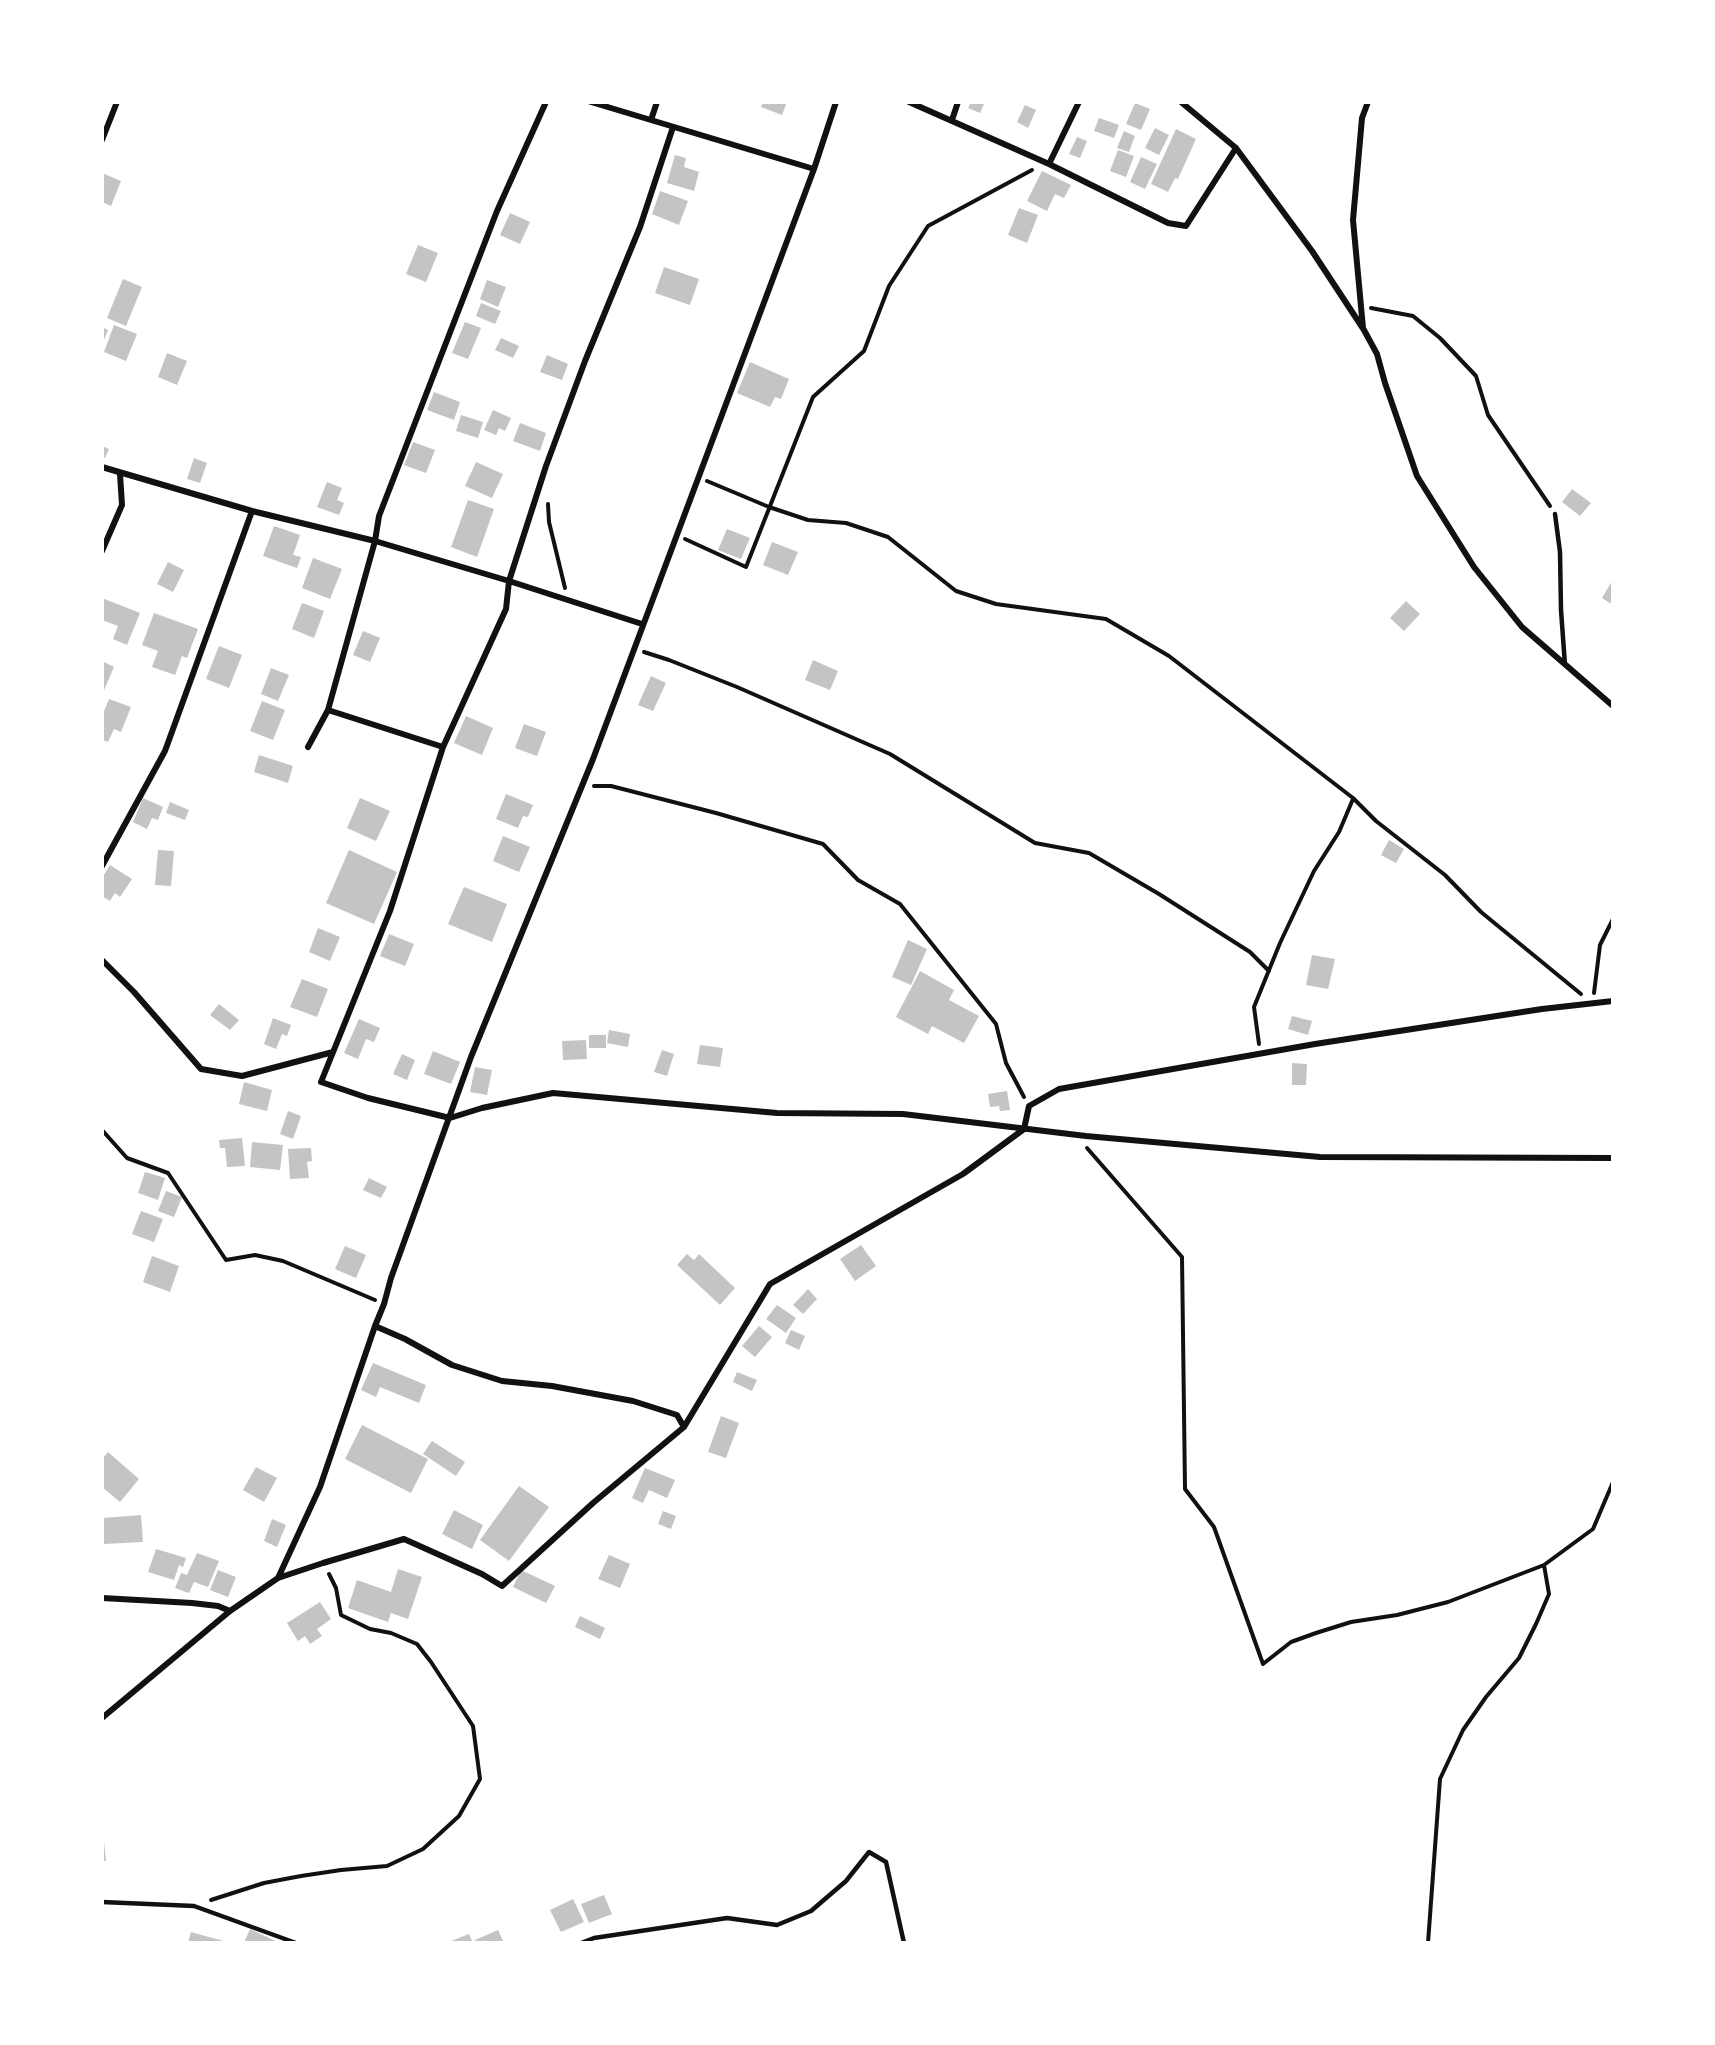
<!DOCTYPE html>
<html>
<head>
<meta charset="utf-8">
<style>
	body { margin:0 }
	#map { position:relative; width:1715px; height:2045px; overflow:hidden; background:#fff; font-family:Cabin,sans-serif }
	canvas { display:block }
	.frame { position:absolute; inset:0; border:104px solid #fff; pointer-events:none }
</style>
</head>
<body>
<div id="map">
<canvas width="1715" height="2045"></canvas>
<div class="frame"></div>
</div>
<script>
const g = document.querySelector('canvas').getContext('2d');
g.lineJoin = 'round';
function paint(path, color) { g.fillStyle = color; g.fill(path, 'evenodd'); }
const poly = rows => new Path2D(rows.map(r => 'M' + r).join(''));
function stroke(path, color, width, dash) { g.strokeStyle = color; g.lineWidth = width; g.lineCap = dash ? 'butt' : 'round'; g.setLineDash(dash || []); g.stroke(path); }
paint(poly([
	[763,102,787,102,782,115,761,107],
	[971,102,985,102,980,113,968,108],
	[1135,103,1150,109,1141,130,1126,124],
	[1025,105,1036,110,1028,128,1017,122],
	[1099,118,1119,125,1114,138,1094,131],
	[1155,128,1169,135,1159,155,1145,148],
	[1176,129,1196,139,1178,179,1175,178,1168,192,1151,184],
	[1124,131,1135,136,1129,152,1117,148],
	[1077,137,1087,141,1080,158,1069,154],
	[1118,150,1134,156,1126,177,1110,171],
	[675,155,686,158,684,167,699,172,694,191,667,183],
	[1141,157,1157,164,1145,189,1130,182],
	[1042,171,1071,185,1064,198,1055,194,1047,211,1027,201],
	[102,173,121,181,111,206,102,202],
	[660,191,688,201,679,225,652,214],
	[1019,208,1038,215,1027,243,1008,235],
	[510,213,530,222,520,244,500,235],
	[418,245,438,253,426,282,406,274],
	[664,267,699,279,690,305,655,293],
	[123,279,142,287,126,326,107,318],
	[487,280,506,287,498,307,480,299],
	[481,303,501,311,495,324,476,316],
	[465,322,481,328,468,359,452,353],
	[114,325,137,334,126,361,104,352],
	[102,327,108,330,102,345],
	[501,338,519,346,513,358,495,350],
	[167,353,187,361,177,385,158,377],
	[547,355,568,364,562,380,540,372],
	[750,362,789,379,781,399,775,397,770,407,737,393],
	[434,392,460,402,454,420,427,410],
	[493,410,511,418,505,431,499,428,496,435,484,430],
	[461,415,483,422,478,438,456,431],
	[520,423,546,433,540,451,513,441],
	[413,442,435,450,426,473,404,465],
	[102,446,109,449,105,458,102,456],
	[194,458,207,463,200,483,187,479],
	[476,462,503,474,492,498,465,486],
	[327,482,342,488,337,500,344,503,339,515,317,507],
	[1572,489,1591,503,1580,516,1562,502],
	[468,500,494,509,477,557,451,547],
	[274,526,300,535,293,555,301,557,297,568,263,556],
	[727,529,750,538,741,559,718,550],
	[772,542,798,552,788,575,763,565],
	[313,558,342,569,330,599,302,588],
	[168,562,184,570,173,592,157,584],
	[1613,579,1613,605,1602,598],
	[102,598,140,613,127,645,113,639,118,626,102,620],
	[1406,601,1420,614,1404,631,1390,618],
	[302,603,324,611,314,638,292,629],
	[154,613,198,629,187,658,182,656,175,675,152,667,158,651,142,645],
	[363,631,380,638,370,662,353,655],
	[219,646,242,655,229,688,206,679],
	[813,660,838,671,830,690,805,680],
	[102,661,114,667,102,695],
	[271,668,289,675,278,701,261,694],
	[651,676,666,683,653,711,638,705],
	[109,699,131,707,121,732,114,729,108,742,102,740,102,716],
	[262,701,285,710,273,740,250,731],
	[466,716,493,728,482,755,454,743],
	[524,724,546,732,537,756,515,748],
	[259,755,293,766,288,783,254,772],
	[506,794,533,805,528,817,523,816,518,828,496,819],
	[143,798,163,807,158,820,152,818,147,829,133,822],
	[360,798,390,811,376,841,347,828],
	[170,802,189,810,185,820,166,813],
	[503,836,530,847,519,872,493,861],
	[1389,840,1404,849,1396,863,1381,855],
	[158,850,174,851,171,886,155,885],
	[349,850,397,872,374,924,326,903],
	[110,865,132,879,120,897,115,893,110,901,102,896,102,878],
	[464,887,507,904,492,942,448,924],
	[318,928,340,937,330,961,309,952],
	[389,934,414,944,405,966,380,956],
	[908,940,927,949,911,985,892,977],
	[1312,955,1335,959,1328,989,1306,985],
	[920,971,954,990,949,1000,979,1016,964,1043,932,1026,928,1034,896,1017],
	[302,979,328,989,317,1017,290,1007],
	[219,1004,239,1020,230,1030,210,1015],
	[1292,1016,1312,1021,1308,1035,1288,1029],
	[273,1018,291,1025,287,1036,282,1034,276,1049,264,1044],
	[359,1019,380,1028,374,1042,366,1039,358,1059,344,1053],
	[609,1030,630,1034,628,1047,607,1043],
	[589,1035,606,1035,606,1048,589,1048],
	[586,1040,587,1059,563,1060,562,1041],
	[700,1045,723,1048,720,1067,697,1064],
	[662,1050,674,1054,667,1076,654,1072],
	[433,1051,460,1062,451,1084,424,1074],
	[402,1054,415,1060,407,1080,393,1074],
	[1292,1063,1307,1064,1306,1085,1292,1085],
	[475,1067,492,1070,487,1095,470,1092],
	[244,1082,272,1090,267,1111,239,1104],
	[1007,1091,1010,1110,1000,1111,999,1106,990,1107,988,1094],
	[288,1111,301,1116,293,1139,280,1134],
	[242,1138,245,1166,227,1167,225,1148,220,1148,219,1140],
	[252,1142,283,1145,280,1170,250,1167],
	[311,1148,312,1161,307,1162,309,1178,290,1179,288,1149],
	[145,1172,165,1178,158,1200,138,1193],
	[369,1178,387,1187,381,1198,363,1190],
	[166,1191,182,1197,174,1217,158,1211],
	[141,1211,163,1219,154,1242,132,1234],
	[861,1245,876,1266,855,1281,840,1259],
	[345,1246,366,1255,356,1278,335,1269],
	[687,1254,694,1260,699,1254,735,1288,720,1305,677,1265],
	[152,1256,179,1266,170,1292,143,1282],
	[808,1289,817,1299,803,1314,793,1305],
	[777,1305,796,1318,786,1333,766,1319],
	[759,1326,772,1337,755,1357,742,1346],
	[791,1330,805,1336,799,1350,785,1343],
	[373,1363,426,1385,419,1403,380,1387,376,1397,361,1390],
	[737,1372,757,1380,752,1391,733,1382],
	[721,1416,739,1423,726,1458,708,1452],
	[362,1425,428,1459,411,1493,345,1459],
	[432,1441,465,1462,456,1476,423,1454],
	[108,1452,139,1479,120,1502,102,1487,102,1459],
	[256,1467,277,1478,264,1502,243,1490],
	[645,1468,675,1480,667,1498,649,1490,643,1503,632,1498],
	[519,1486,549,1507,509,1561,480,1540],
	[454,1510,483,1525,472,1549,442,1534],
	[663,1511,676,1516,671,1529,658,1524],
	[141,1515,143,1542,104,1544,103,1518],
	[272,1519,286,1525,277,1547,264,1541],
	[156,1549,186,1558,183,1567,179,1565,174,1580,148,1572],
	[197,1553,219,1561,208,1587,194,1582,189,1593,175,1588,181,1573,187,1575],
	[609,1555,630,1564,620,1588,598,1579],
	[398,1569,422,1577,408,1619,391,1613,388,1622,348,1608,357,1580,391,1592],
	[218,1570,236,1577,228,1597,210,1590],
	[521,1570,555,1586,546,1603,513,1587],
	[320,1602,331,1619,317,1629,322,1636,310,1644,305,1636,298,1641,287,1623],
	[580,1616,605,1628,600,1639,575,1627],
	[102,1842,104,1842,106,1861,102,1861],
	[604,1895,612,1914,589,1923,581,1904],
	[573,1899,584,1922,561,1932,550,1910],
	[250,1929,280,1943,244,1943],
	[498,1930,504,1943,476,1943,475,1940],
	[191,1932,227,1942,227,1943,188,1943],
	[469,1934,473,1943,446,1943]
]), '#c4c4c4');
stroke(poly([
	[1371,308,1413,316,1440,338,1476,376,1488,415,1550,506],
	[707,481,769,507,808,520,846,523,888,537,956,591,996,604,1106,619,1169,656,1353,798,1376,821,1445,875,1481,912,1581,994],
	[548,504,549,522,565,588],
	[685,539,746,567,813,397,864,351,889,286,928,226,1032,170],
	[644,652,669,660,737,687,890,754,1035,843,1089,853,1159,894,1250,952,1269,971],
	[594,786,611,786,716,813,823,844,858,880,900,904,996,1024,1006,1063,1024,1097],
	[1594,993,1600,945,1613,919],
	[1259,1044,1254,1007,1280,943,1314,871,1339,832,1353,799],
	[102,1130,127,1158,168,1173,226,1260,255,1255,283,1261,375,1300],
	[1087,1148,1182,1257,1185,1489,1214,1527,1263,1664,1291,1642,1316,1633,1351,1622,1397,1615,1448,1602,1544,1565],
	[211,1900,264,1883,301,1876,341,1870,387,1866,423,1849,459,1816,480,1779,473,1726,431,1662,417,1644,391,1633,370,1629,341,1615,336,1588,329,1574],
	[1428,1943,1440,1779,1463,1730,1486,1697,1519,1658,1536,1624,1549,1594,1544,1565,1593,1529,1613,1482]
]), '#111', 4);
stroke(poly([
	[1555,514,1560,552,1561,610,1565,665],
	[102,1902,194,1906,296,1943],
	[581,1943,594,1938,727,1918,777,1925,811,1911,846,1881,869,1852,886,1862,904,1943]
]), '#111', 4.5);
stroke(poly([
	[591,102,814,169],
	[909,102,1049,164,1168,223,1186,226,1236,148,1181,102],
	[651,120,657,102],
	[952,120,958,102],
	[102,140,117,102],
	[1236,148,1312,251,1364,330,1377,354,1385,383,1417,476,1474,567,1522,627,1613,706],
	[1049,164,1079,102],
	[1363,328,1353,220,1362,118,1368,102],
	[102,467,252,511,375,541,509,581,642,624],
	[102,551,122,505,120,474],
	[328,710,443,747,390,911,321,1082,368,1098,450,1118,482,1108,553,1093,777,1113,903,1114,1086,1136,1320,1157,1613,1158],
	[308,747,328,710,375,541,379,516,497,211,546,102],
	[443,747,506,609,509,581,546,466,585,361,640,227,673,127],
	[102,866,165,751,252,511],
	[102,960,134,992,201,1069,242,1076,333,1052],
	[375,1326,405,1339,452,1365,502,1381,552,1386,633,1401,677,1415,684,1427],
	[278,1578,320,1487,375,1326,384,1304,391,1278,471,1057,593,759,814,169,836,102],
	[102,1598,192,1603,218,1606,230,1611],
	[102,1718,230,1611,278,1578,323,1563,404,1539,482,1574,502,1586,593,1503,684,1427,770,1284,963,1174,1024,1129,1029,1106,1059,1089,1315,1044,1542,1009,1613,1001]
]), '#111', 6);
</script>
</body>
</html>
